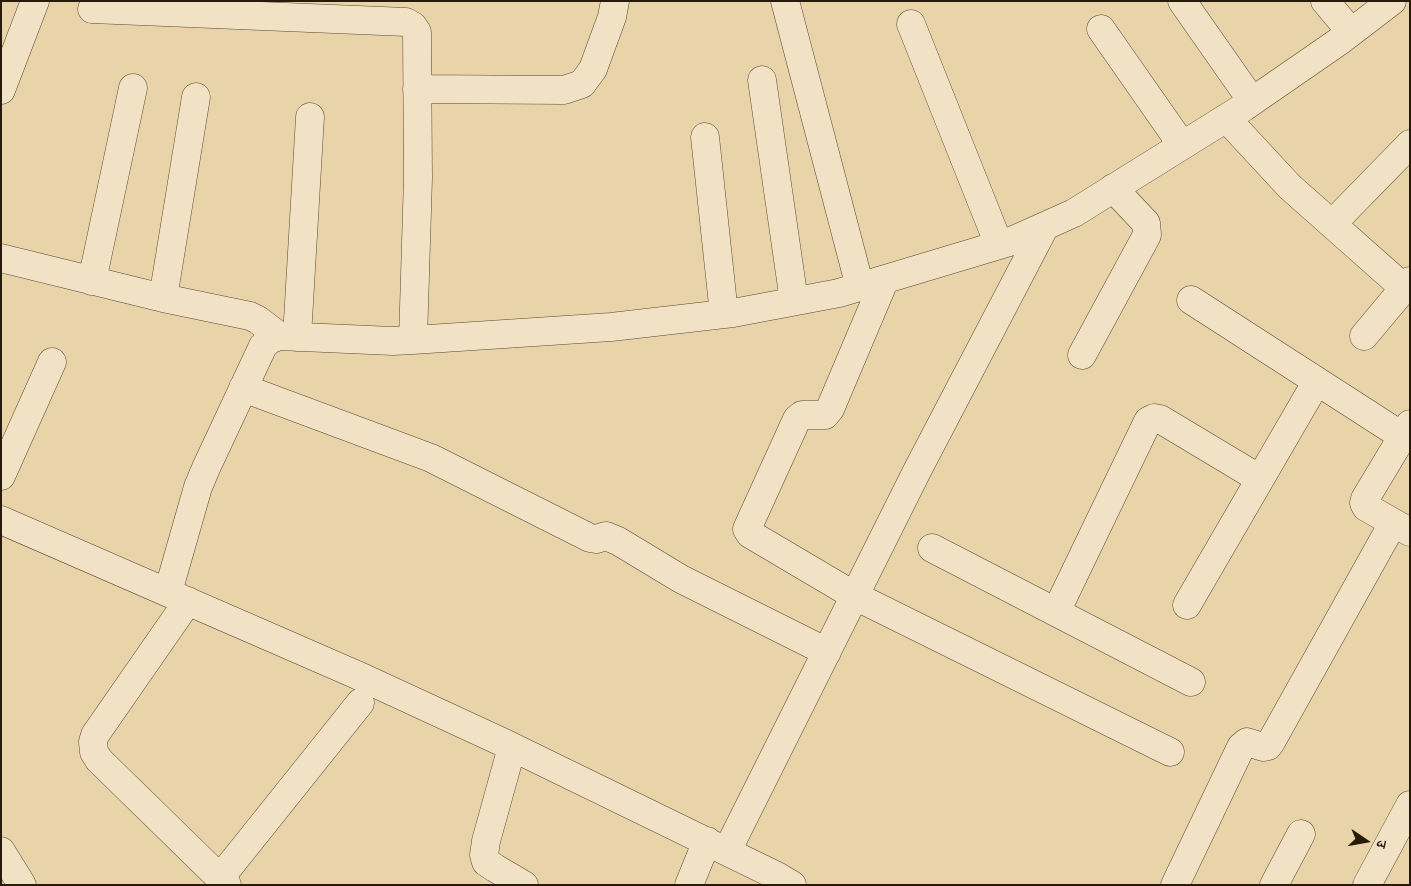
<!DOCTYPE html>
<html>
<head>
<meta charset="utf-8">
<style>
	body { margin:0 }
	#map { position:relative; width:1411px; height:886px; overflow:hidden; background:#e9d3a8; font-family:"Libre Bodoni","Noto Serif Devanagari",serif }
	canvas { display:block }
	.frame { position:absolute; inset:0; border:2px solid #271a09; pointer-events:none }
	.north { position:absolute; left:1341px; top:816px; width:50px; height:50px; -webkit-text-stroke:4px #f1e2c6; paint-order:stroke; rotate:102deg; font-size:14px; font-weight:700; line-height:20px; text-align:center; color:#271a09 }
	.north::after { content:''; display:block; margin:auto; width:18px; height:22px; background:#271a09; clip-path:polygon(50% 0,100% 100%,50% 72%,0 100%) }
</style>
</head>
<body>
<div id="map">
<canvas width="1411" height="886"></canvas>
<div class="frame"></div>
<div class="north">उ</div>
</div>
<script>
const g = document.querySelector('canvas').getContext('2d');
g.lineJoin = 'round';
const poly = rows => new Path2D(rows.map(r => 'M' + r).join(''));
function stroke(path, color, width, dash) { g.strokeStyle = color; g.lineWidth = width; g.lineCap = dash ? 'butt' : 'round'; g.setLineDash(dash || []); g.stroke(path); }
const minor = poly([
	[785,1,860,287],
	[1182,1,1252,101],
	[1325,1,1351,32],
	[92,9,406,22,413,26,417,32,418,178,413,340],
	[911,24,999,245],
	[1101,29,1182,145],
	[762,80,794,301],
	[417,89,564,90,582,84,593,69,612,17,615,1],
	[1,90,35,1],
	[1226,118,1290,187,1404,288],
	[705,137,724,314],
	[1332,224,1410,144],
	[1,258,163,298,250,316,258,320,279,336],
	[885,279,830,409,825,415,802,415,797,419,747,529,750,534,855,596,1170,752],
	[92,281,133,88],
	[163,298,196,97],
	[1191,300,1402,436],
	[1364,336,1410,281],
	[297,337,310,117],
	[1082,355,1147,235,1146,223,1113,188],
	[243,388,431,458,590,538,596,539,606,536,618,541,681,579,827,652],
	[1,476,52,362],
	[1,520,357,675,502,742,777,876,792,885],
	[1410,532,1366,507,1364,503,1365,499,1410,424],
	[932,548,1191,682],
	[168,592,198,487,206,468,263,346,269,340,279,336,393,341,413,340,611,327,733,313,839,293,1009,242,1074,213,1244,107,1341,40,1392,1],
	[188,601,95,735,93,742,94,752,99,760,227,885],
	[1187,605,1317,381],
	[1056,612,1148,421,1154,418,1160,419,1260,479],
	[512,747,486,841,484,855,486,862,495,868,524,885],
	[1,851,22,885],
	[727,851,917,471,1045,226],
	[220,878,360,703],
	[689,885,707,841],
	[1175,885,1241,747,1247,742,1263,747,1268,746,1271,742,1393,523],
	[1274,885,1301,834],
	[1367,885,1410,805]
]);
stroke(minor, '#584831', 29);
stroke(minor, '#f1e2c6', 28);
</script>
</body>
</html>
